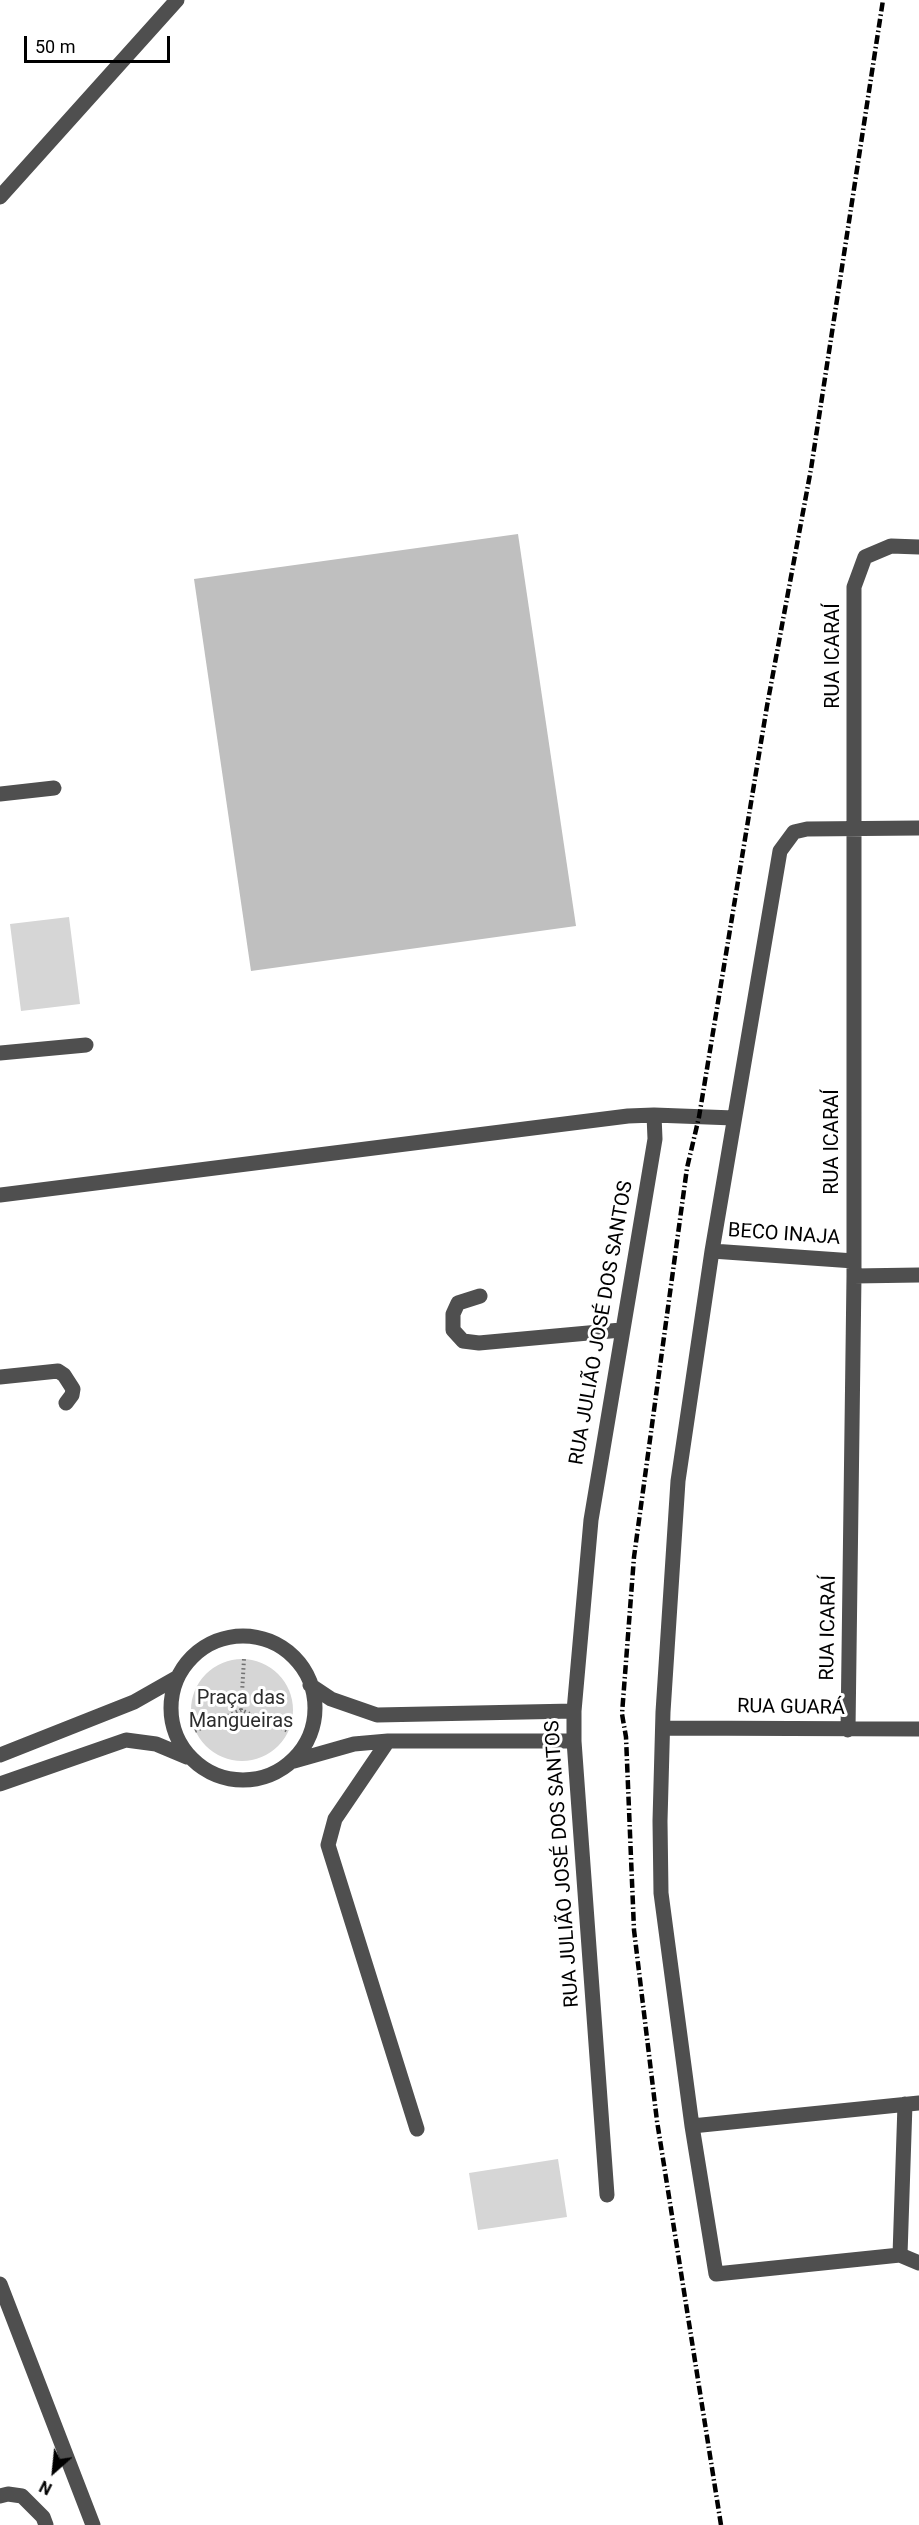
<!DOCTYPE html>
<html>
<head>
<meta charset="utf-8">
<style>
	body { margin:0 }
	#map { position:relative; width:919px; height:2525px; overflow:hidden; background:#fff; font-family:Roboto,sans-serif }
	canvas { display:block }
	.north { position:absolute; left:24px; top:2441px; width:60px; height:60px; -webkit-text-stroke:4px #fff; paint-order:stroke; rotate:207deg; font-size:16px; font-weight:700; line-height:24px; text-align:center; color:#000 }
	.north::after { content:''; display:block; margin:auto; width:21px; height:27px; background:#000; clip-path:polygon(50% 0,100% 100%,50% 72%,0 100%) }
	.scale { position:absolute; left:24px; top:36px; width:146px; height:27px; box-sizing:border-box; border:3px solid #000; border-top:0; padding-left:8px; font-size:18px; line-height:21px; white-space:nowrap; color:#000; -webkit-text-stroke:4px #fff; paint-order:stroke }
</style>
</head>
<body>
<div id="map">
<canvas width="919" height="2525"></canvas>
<div class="north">N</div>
<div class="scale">50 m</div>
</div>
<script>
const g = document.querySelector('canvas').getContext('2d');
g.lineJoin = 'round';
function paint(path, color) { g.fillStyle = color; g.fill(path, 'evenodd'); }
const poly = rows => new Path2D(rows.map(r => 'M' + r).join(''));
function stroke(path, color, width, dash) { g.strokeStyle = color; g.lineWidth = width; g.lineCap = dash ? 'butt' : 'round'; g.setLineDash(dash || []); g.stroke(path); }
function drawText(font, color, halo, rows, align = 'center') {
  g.font = font + ' Roboto,sans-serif'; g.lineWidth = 6; g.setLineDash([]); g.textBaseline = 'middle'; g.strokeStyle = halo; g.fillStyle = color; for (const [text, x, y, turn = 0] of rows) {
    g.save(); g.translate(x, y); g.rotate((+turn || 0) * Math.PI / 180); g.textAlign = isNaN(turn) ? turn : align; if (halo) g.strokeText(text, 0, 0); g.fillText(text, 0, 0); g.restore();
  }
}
paint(poly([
	[69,917,80,1004,21,1011,10,924],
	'191 1710a51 51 0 1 1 102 0a51 51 0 1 1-102 0Z',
	[558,2159,567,2217,478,2230,469,2173]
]), '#d6d6d6');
paint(poly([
	[518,534,576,926,251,971,194,579]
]), '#bfbfbf');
stroke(poly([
	[241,1710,244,1659],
	[195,1731,241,1710,288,1731]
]), '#717171', 4, [1.5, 3]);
stroke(poly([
	[0,197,177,0],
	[0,794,54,788],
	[919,828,807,829,794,832,780,851,712,1251,678,1481,663,1712,660,1821,661,1893,692,2126,716,2274,900,2255,919,2263],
	[0,1053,86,1045],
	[654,1115,734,1118],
	[0,1195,628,1116,654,1115,655,1139,591,1520,574,1711,574,1741,607,2195],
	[712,1251,854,1261],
	[854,1276,919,1275],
	[480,1296,458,1303,453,1314,453,1330,463,1341,479,1343,621,1330],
	[0,1377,58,1371,64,1375,73,1389,72,1395,66,1403],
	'171 1708a72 72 0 1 1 144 0a72 72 0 1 1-144 0Z',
	[310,1685,331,1699,377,1715,574,1711],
	[663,1728,919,1729],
	[848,1730,854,1276,854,587,865,557,891,546,919,547],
	[388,1741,335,1819,328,1845,417,2129],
	[0,1755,134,1702,178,1677],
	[294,1761,354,1744,388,1741,574,1741],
	[0,1784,126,1740,156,1744,187,1757],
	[692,2126,919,2103],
	[900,2255,905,2104],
	[0,2284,93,2525],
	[0,2496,8,2494,22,2496,43,2517,46,2525]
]), '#4f4f4f', 15);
stroke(poly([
	[721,2525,657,2121,634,1930,626,1737,622,1714,634,1557,687,1168,699,1117,767,706,811,469,883,0]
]), '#000', 4.5, [9, 3, 1.5, 3]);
drawText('20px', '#000', '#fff', [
	["RUA ICARAÍ",834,656,-90],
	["RUA ICARAÍ",833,1142,-90],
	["BECO INAJA",784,1235,4],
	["RUA JULIÃO JOSÉ DOS SANTOS",602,1323,-80],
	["RUA ICARAÍ",829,1628,-89],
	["RUA GUARÁ",791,1708,1],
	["RUA JULIÃO JOSÉ DOS SANTOS",563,1864,-94]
]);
drawText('20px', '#2d2d2d', '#fff', [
	["Praça das",241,1699],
	["Mangueiras",241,1722]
]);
</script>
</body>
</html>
